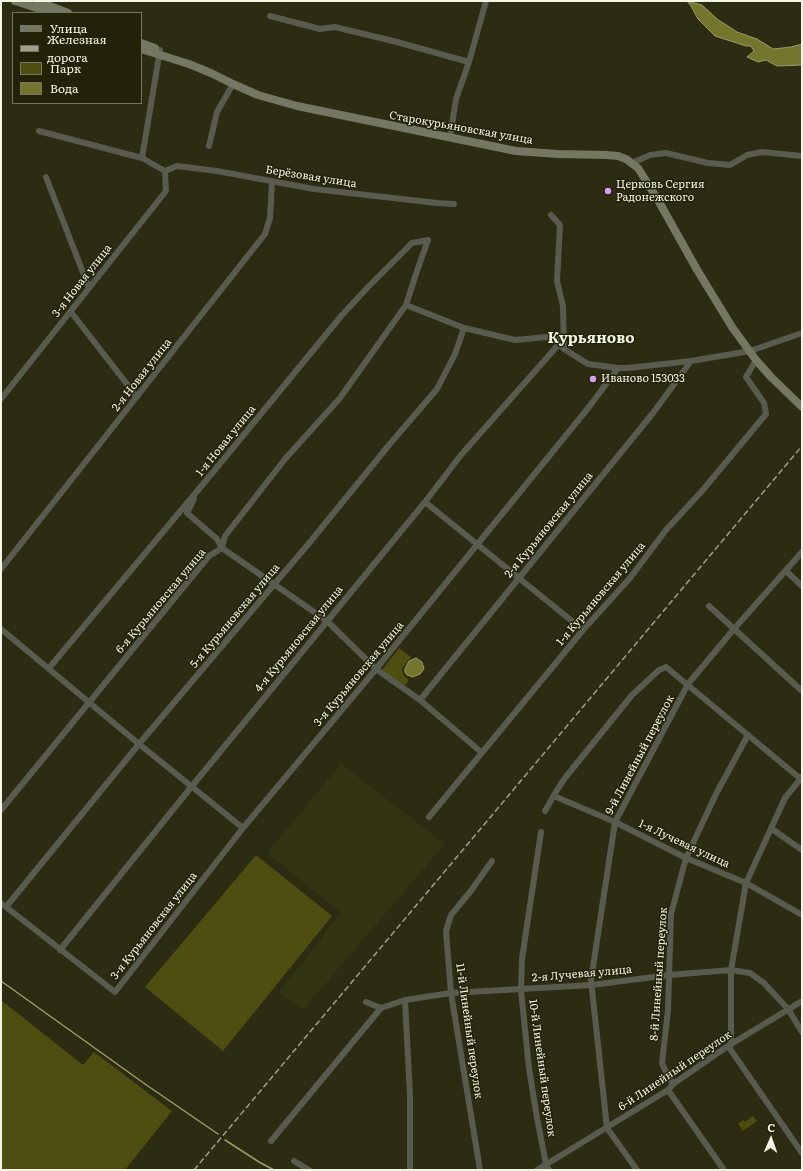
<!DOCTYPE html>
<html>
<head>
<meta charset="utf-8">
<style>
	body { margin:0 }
	#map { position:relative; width:803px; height:1171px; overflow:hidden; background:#2b2c12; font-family:Literata,serif }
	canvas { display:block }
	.frame { position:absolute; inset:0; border:2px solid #f4f5e5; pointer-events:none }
	.legend { position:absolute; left:12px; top:12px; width:130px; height:92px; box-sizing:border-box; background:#222208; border:1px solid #767660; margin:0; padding:5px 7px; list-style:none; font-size:12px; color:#f4f5e5 }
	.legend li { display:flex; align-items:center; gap:8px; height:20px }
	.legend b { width:20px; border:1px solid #767660 }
	.north { position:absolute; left:751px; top:1119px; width:40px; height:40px; -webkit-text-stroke:3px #222208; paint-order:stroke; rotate:2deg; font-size:11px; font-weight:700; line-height:16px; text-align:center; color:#f4f5e5 }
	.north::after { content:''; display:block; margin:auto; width:14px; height:18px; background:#f4f5e5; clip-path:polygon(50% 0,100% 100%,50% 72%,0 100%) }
</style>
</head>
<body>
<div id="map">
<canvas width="803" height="1171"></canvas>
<div class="frame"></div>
<ul class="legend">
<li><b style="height:5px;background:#757763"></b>Улица</li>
<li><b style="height:5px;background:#9fa08c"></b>Железная дорога</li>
<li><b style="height:11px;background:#4d4e10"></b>Парк</li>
<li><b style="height:11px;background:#75762d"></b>Вода</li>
</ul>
<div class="north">С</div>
</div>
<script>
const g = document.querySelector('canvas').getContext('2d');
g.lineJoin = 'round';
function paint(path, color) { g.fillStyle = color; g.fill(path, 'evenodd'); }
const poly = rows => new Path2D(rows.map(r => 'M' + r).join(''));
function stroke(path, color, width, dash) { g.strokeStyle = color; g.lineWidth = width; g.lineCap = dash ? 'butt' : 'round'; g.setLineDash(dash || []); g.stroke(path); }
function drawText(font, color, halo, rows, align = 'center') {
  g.font = font + ' Literata,serif'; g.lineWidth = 3; g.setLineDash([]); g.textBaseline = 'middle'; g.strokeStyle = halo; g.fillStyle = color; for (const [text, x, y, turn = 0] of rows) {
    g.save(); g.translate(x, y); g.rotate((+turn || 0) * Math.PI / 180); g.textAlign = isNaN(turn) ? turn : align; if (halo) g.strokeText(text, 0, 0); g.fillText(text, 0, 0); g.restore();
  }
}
paint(poly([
	[341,764,445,844,303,1010,279,992,341,913,267,853]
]), '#333412');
paint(poly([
	[399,648,411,657,402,669,404,676,409,680,405,686,382,670],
	[256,855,332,916,223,1051,145,987],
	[1,1000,83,1065,94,1052,172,1111,125,1170,1,1170],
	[753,1116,757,1121,743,1131,738,1124,743,1120,745,1122]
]), '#4d4e10');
const water = poly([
	[687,1,702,5,717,19,737,32,757,39,773,49,791,47,802,44,802,65,777,66,766,60,758,62,747,57,754,51,751,46,746,46,715,36,698,19,691,6,687,1],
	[416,658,422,662,424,669,420,674,413,677,407,675,405,672,405,669,409,661,416,658]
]);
paint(water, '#75762d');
stroke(water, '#9b9c64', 1);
stroke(poly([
	[1,981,145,1084,218,1134],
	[225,1140,259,1162,274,1170]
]), '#9b9c64', 1.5);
stroke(poly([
	[270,16,320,29,335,27,397,42,469,62],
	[39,131,142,158,165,171],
	[450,137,456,99,469,62,486,1],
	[209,146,217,112,233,84],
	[142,158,160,50],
	[632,163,650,155,666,153,708,163,730,165,747,155,762,152,802,156],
	[165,171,177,166,217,171,314,189,437,203,454,204],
	[46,177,89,288],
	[551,215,560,225,557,281,563,306,564,349],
	[406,305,464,328,515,340,557,336,559,344,564,349,588,364,618,368,628,368,691,361,750,351,802,333],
	[71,312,137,397],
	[1,399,166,191,165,171],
	[194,499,187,513,217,539,222,548,327,621,376,669,420,700,481,752],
	[425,502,583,630],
	[1,569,265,234,270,218,272,182],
	[786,571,802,586],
	[709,606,802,691],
	[1,629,139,744,243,828],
	[49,668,214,471,342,315,368,287,412,243,428,240],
	[420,700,653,413,691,361],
	[554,796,615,822,686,858,746,883,802,915],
	[1,810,209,556,222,548,225,536,285,459,340,398,406,305,417,271,428,240],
	[545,811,557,790,565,778,632,695,659,670,666,667,802,780],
	[429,817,583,630,630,578,666,530,702,491,766,414,764,403,746,377,756,360],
	[772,829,802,850],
	[541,832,522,959,521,990,529,1068,537,1118,546,1164,549,1170],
	[1,903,115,992,243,828,376,669,589,407,618,368],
	[6,907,139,744,310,542,389,445,437,389,455,354,464,328],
	[60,950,192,786,425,502,461,455,559,344],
	[405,1000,410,1095,410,1170],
	[366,1002,381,1008,405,1000,451,993,592,985,669,975,731,970,750,973,764,983,788,1009,802,1032],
	[731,1045,731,970,746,883,785,798,802,777],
	[728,1046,802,1153],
	[673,1084,665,1070,662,1063,668,1010,671,914,686,858,717,792,748,735],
	[668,1090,724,1170],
	[271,1141,381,1008],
	[294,1161,309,1170],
	[480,1170,451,993,446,931,451,915,470,892,492,861],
	[537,1170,668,1090,673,1084,728,1046,802,1001],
	[637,1170,607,1128,591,980,615,822,688,684,734,629,802,552]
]), '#5a5b4f', 6);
stroke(poly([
	[15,1,52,13],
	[37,1,68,13],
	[141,43,155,48],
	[141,49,189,64,211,73,233,84,258,95,297,106,516,151,558,154,607,155,618,156,626,159,638,168,658,200,696,268,732,327,756,360,771,377,802,407]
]), '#757763', 8);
stroke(poly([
	[194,1170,802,446]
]), '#9fa08c', 1.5, [6, 3]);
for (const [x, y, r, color] of [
	[608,191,4,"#d79bf9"],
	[593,379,4,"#d79bf9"]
]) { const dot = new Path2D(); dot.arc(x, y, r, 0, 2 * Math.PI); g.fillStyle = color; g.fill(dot); stroke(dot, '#222208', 1.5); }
drawText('11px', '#f4f5e5', '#222208', [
	["Старокурьяновская улица",461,128,10],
	["Берёзовая улица",311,177,9],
	["3-я Новая улица",82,281,-52],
	["2-я Новая улица",142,375,-52],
	["1-я Новая улица",226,441,-51],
	["2-я Курьяновская улица",549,525,-51],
	["1-я Курьяновская улица",601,594,-50],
	["6-я Курьяновская улица",161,601,-50],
	["5-я Курьяновская улица",235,616,-50],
	["4-я Курьяновская улица",299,639,-51],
	["3-я Курьяновская улица",359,674,-50],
	["9-й Линейный переулок",640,755,-62],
	["1-я Лучевая улица",684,844,25],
	["3-я Курьяновская улица",154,926,-52],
	["2-я Лучевая улица",582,974,-5],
	["8-й Линейный переулок",659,974,-86],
	["11-й Линейный переулок",469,1031,82],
	["10-й Линейный переулок",542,1068,82],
	["6-й Линейный переулок",675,1071,-34]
]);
drawText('11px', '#f4f5e5', '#222208', [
	["Церковь Сергия",616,185],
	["Радонежского",616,198],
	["Иваново 153033",601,379]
], 'left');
drawText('bold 15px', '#f4f5e5', '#222208', [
	["Курьяново",591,339]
]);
</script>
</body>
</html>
